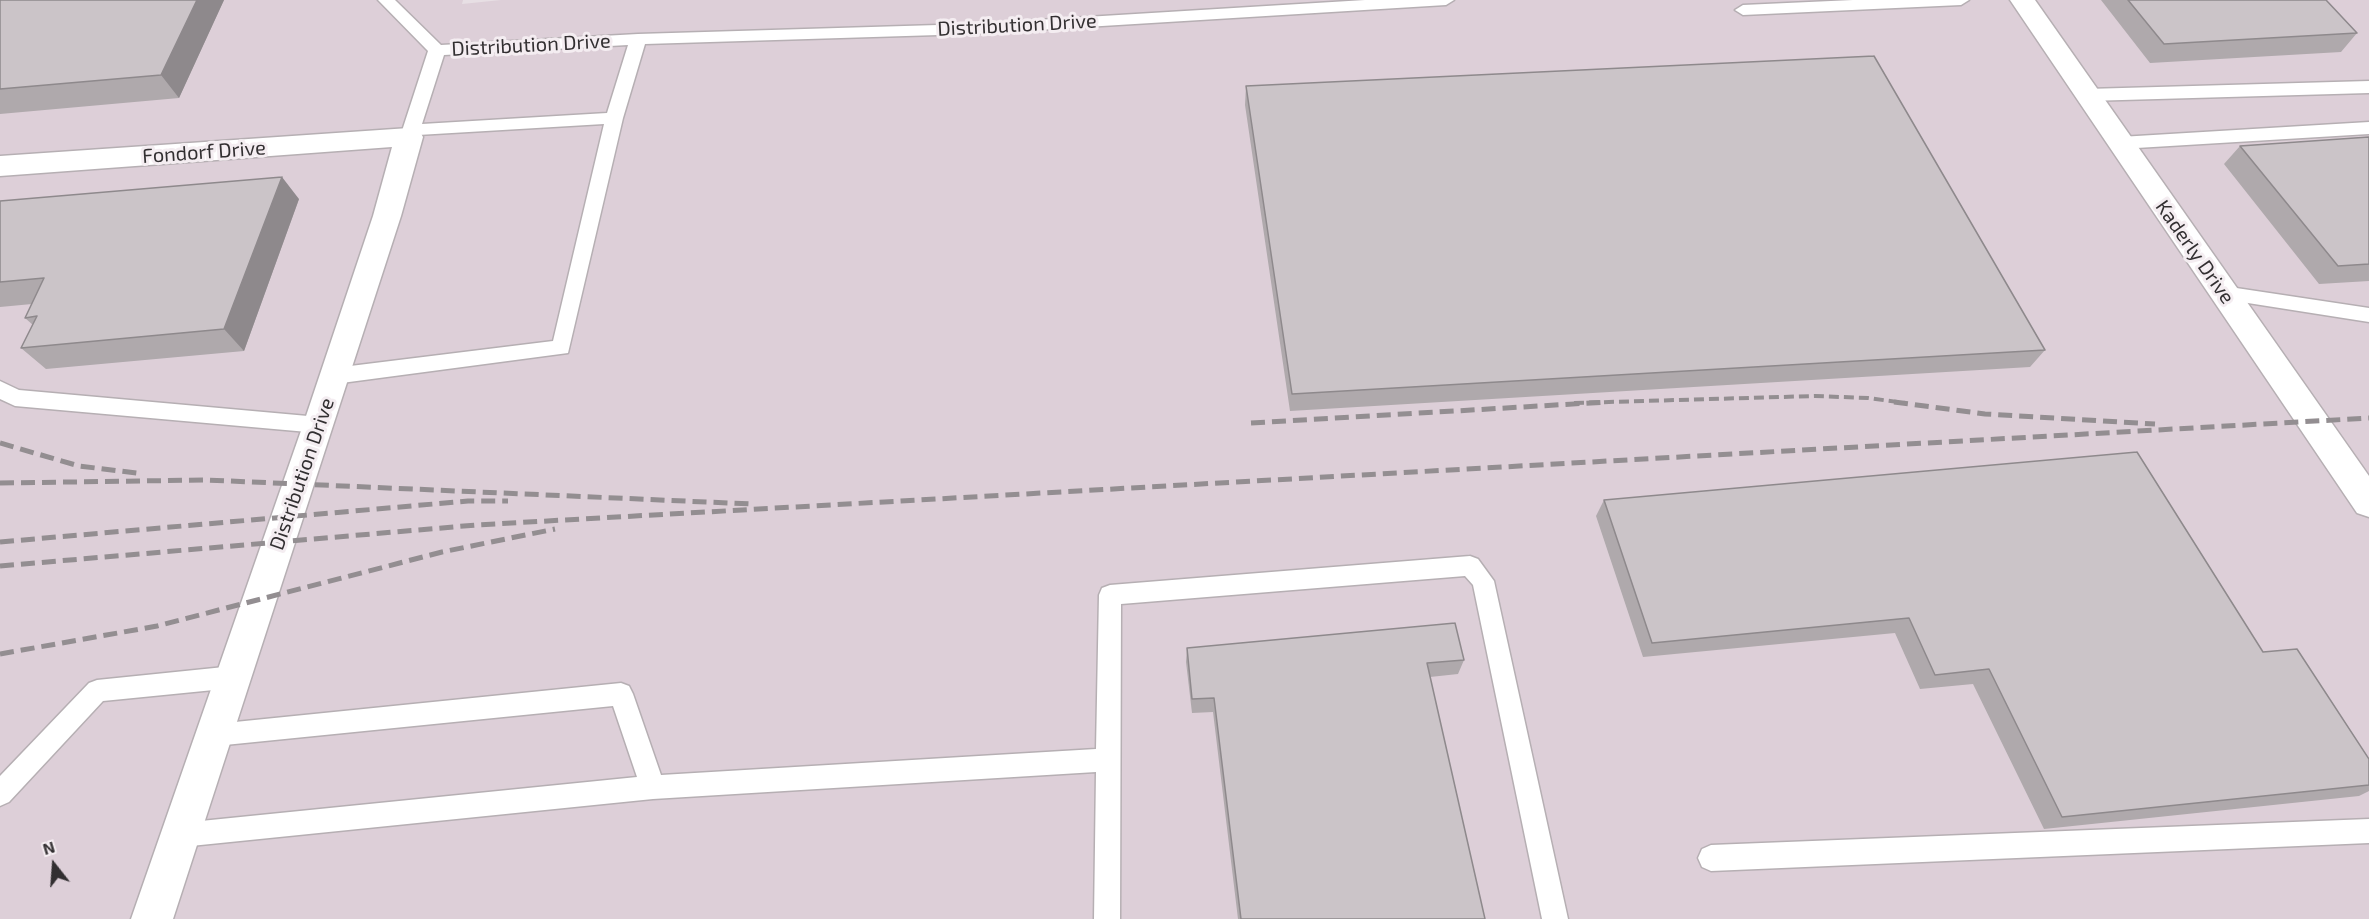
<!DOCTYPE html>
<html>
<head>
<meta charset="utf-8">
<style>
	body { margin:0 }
	#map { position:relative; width:2369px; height:919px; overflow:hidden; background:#e7dfe4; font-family:"Exo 2",sans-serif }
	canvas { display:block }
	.north { position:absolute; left:24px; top:835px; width:60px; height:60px; -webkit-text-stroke:4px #f4edf1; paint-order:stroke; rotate:343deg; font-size:16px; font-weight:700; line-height:24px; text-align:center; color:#322f31 }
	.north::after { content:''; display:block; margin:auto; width:21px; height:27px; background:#322f31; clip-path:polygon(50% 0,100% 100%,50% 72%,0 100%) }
</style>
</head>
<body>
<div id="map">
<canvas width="2369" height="919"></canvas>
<div class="north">N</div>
</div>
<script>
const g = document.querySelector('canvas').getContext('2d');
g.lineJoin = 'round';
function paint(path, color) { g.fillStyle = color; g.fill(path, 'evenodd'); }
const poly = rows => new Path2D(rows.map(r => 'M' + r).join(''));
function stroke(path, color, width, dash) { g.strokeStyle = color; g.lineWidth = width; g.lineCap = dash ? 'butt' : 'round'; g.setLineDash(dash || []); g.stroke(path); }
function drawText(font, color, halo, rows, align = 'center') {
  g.font = font + ' "Exo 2",sans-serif'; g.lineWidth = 6; g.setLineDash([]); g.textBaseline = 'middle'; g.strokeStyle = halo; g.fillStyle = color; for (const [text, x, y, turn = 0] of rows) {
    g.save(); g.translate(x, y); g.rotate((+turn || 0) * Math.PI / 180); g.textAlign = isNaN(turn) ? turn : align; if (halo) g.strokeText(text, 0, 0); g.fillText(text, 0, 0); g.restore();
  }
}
paint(poly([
	[0,0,463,0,462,4,501,0,2369,0,2369,919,0,919]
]), '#ddcfd8');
const service = poly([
	[378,0,395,0,441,45,638,34,971,24,1365,0,1454,0,1446,5,971,34,645,44,623,118,568,353,334,384,327,382,324,376,327,370,334,368,553,341,604,124,418,135,415,141,403,141,400,137,428,51,378,0],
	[628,45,607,113,422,124,444,55,628,45],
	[1853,0,1969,0,1961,5,1743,15,1735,10,1743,5,1853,0],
	[2369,81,2369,93,2087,101,2081,99,2079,95,2081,91,2087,89,2369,81],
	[2369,122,2369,134,2120,149,2114,147,2111,143,2114,139,2120,137,2369,122],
	[2223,286,2369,308,2369,322,2216,298,2213,293,2216,288,2223,286],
	[0,381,19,390,319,417,326,419,329,425,326,431,319,433,15,406,0,399,0,381],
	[1470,556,1478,559,1494,581,1568,919,1542,919,1473,585,1465,576,1121,604,1120,919,1094,919,1096,772,653,799,181,847,172,844,168,835,172,826,181,823,637,777,613,706,215,746,206,743,203,735,206,727,215,724,621,683,629,686,633,694,661,775,1096,749,1099,595,1102,588,1110,585,1470,556],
	[234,666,242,669,246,677,242,685,234,688,103,701,9,802,0,806,0,776,89,683,97,680,234,666],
	[2369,819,2369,843,1711,871,1702,867,1698,858,1702,849,1711,845,2369,819]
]);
const minor = poly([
	[2010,0,2035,0,2369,476,2369,517,2357,513,2010,0],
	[409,128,419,130,423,137,401,216,173,919,131,919,303,425,373,216,392,147,0,176,0,156,409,128]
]);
stroke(service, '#b6afb3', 3);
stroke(minor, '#b6afb3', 3);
paint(service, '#fff');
paint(minor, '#fff');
stroke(poly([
	[1574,403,1815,396,1868,398,1905,403]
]), '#938e91', 4, [10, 5]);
stroke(poly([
	[1894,402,1985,414,2155,424],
	[1251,423,1607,402],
	[0,443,79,466,137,473],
	[0,483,207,480,752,504],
	[0,542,468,501,508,501],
	[0,566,476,525,2369,418],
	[0,654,157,626,442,552,555,529]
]), '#938e91', 5, [14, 7]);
paint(poly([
	[0,0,224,0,179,98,0,114],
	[2101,0,2326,0,2357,33,2341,52,2150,63],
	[1246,86,2045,350,2030,367,1290,411,1245,105],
	[2369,137,2369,281,2319,284,2224,164,2240,146],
	[299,199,244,351,46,369,21,348,33,325,25,318,32,304,0,307,0,201],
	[1604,500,2263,652,2369,759,2369,791,2359,796,2044,829,1973,684,1920,689,1895,633,1643,657,1596,516],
	[1187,648,1464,660,1458,674,1430,677,1485,919,1238,919,1213,712,1192,713,1186,662]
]), '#afa9ac');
paint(poly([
	[197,0,224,0,179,98,161,75],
	[282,177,299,199,244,351,224,329]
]), '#8e898c');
const building = poly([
	[0,0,197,0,161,75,0,89,0,0],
	[2128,0,2326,0,2357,33,2164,44,2128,0],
	[1874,56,2045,350,1292,394,1246,86,1874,56],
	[2369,137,2369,264,2338,266,2240,146,2369,137],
	[282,177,224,329,21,348,37,316,25,318,44,278,0,282,0,201,282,177],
	[2137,452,2263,652,2297,649,2369,759,2369,785,2062,817,1989,669,1935,675,1909,618,1652,643,1604,500,2137,452],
	[1455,623,1464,660,1427,663,1485,919,1241,919,1214,698,1192,699,1187,648,1455,623]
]);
paint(building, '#cbc4c8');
stroke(building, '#8e898c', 1.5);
drawText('20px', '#322f31', '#f4edf1', [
	["Distribution Drive",1017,25,-3],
	["Distribution Drive",531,45,-3],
	["Fondorf Drive",204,152,-4],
	["Kaderly Drive",2195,252,55],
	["Distribution Drive",302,474,-71]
]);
</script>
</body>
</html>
